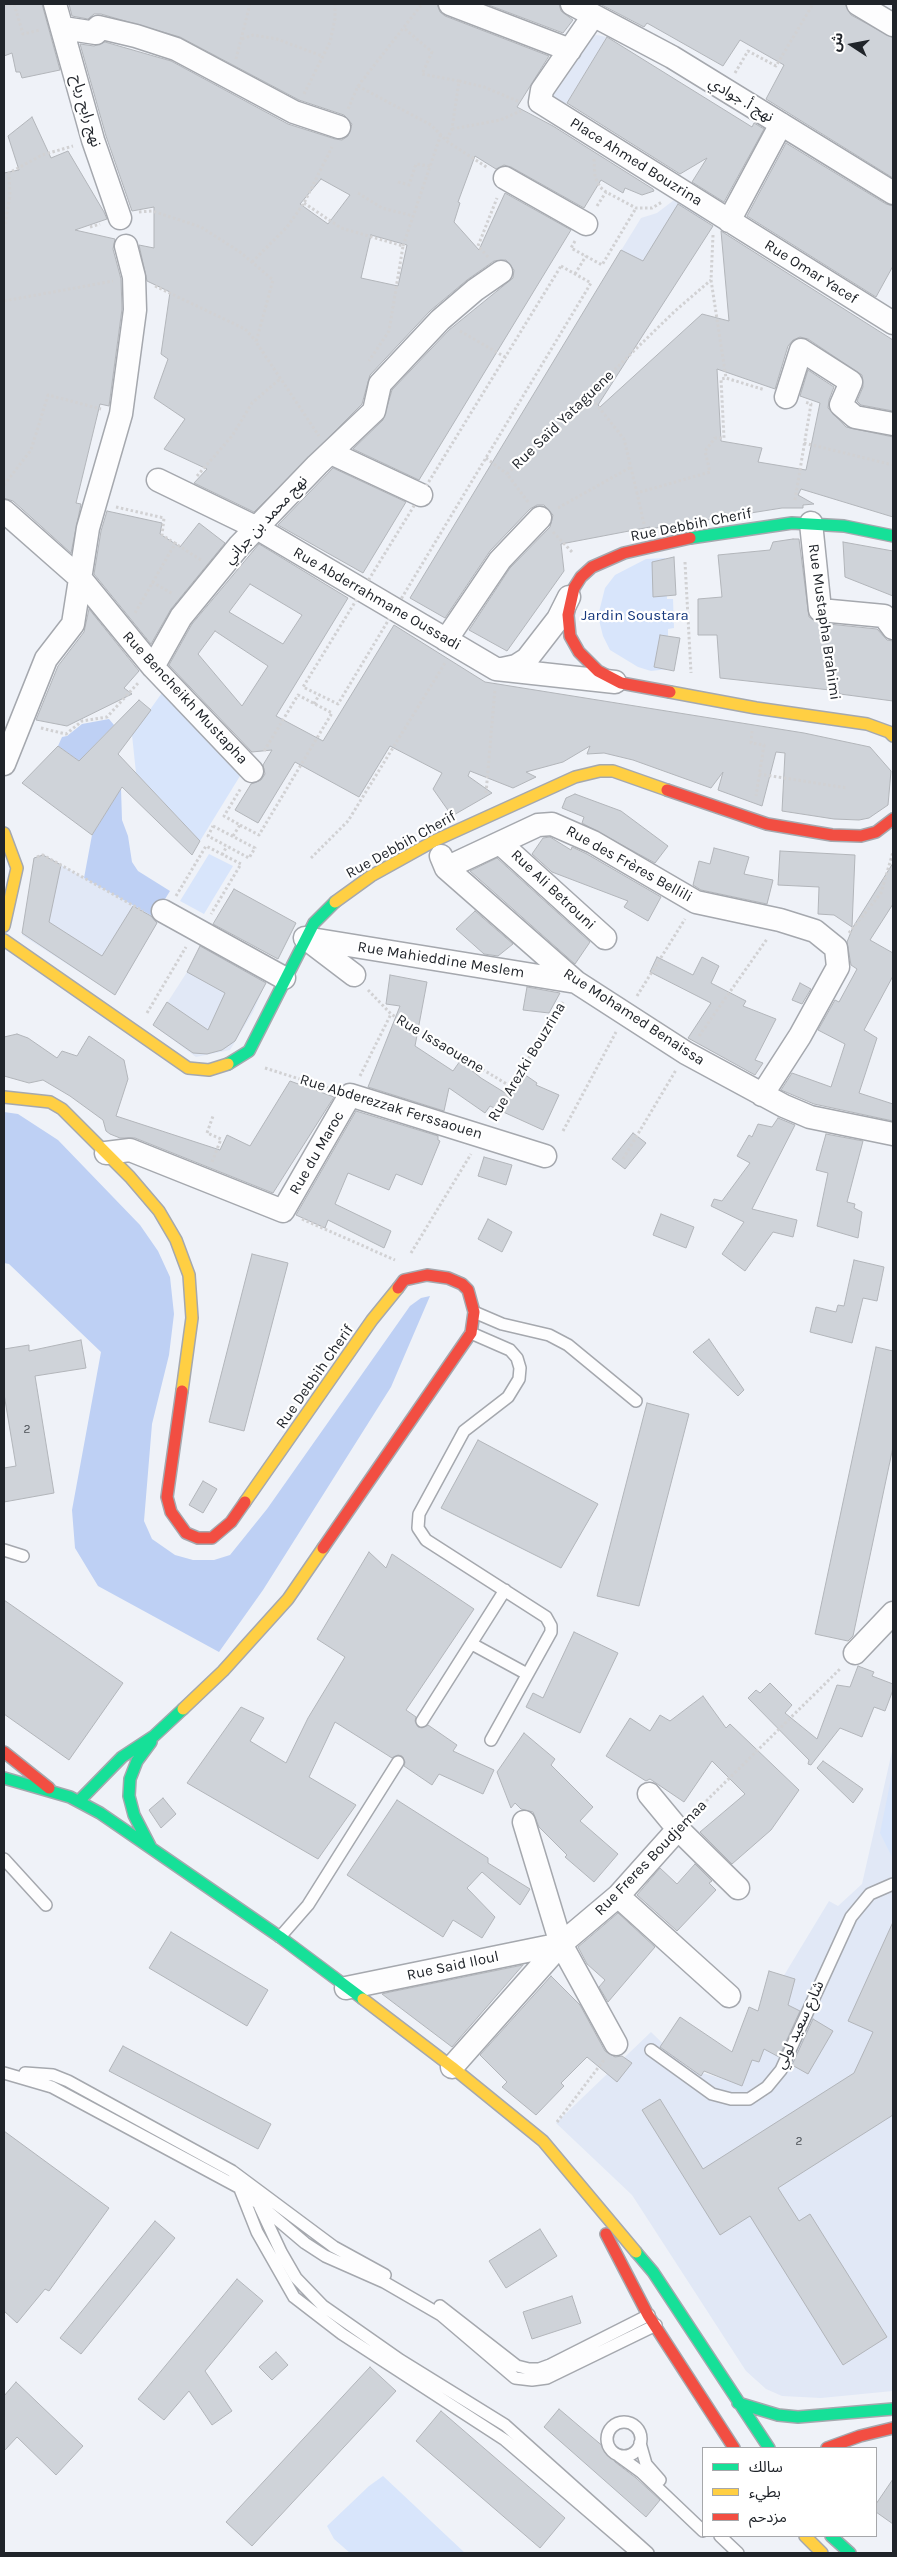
<!DOCTYPE html>
<html>
<head>
<meta charset="utf-8">
<style>
	body { margin:0 }
	#map { position:relative; width:897px; height:2557px; overflow:hidden; background:#eff2f8; font-family:Karla,"Noto Sans Arabic",sans-serif }
	canvas { display:block }
	.frame { position:absolute; inset:0; border:5px solid #20242a; pointer-events:none }
	.legend { position:absolute; left:702px; top:2447px; width:175px; height:90px; box-sizing:border-box; background:#fff; border:1px solid #a6a7aa; margin:0; padding:6px 9px; list-style:none; font-size:15px; color:#20242a }
	.legend li { display:flex; align-items:center; gap:10px; height:25px }
	.legend b { width:25px; border:1px solid #a6a7aa }
	.north { position:absolute; left:827px; top:20px; width:50px; height:50px; -webkit-text-stroke:4px #fff; paint-order:stroke; rotate:281deg; font-size:14px; font-weight:700; line-height:20px; text-align:center; color:#20242a }
	.north::after { content:''; display:block; margin:auto; width:18px; height:22px; background:#20242a; clip-path:polygon(50% 0,100% 100%,50% 72%,0 100%) }
</style>
</head>
<body>
<div id="map">
<canvas width="897" height="2557"></canvas>
<div class="frame"></div>
<ul class="legend">
<li><b style="height:6px;background:#16e098"></b>سالك</li>
<li><b style="height:6px;background:#ffcf43"></b>بطيء</li>
<li><b style="height:6px;background:#f24e42"></b>مزدحم</li>
</ul>
<div class="north">ش</div>
</div>
<script>
const g = document.querySelector('canvas').getContext('2d');
g.lineJoin = 'round';
function paint(path, color) { g.fillStyle = color; g.fill(path, 'evenodd'); }
const poly = rows => new Path2D(rows.map(r => 'M' + r).join(''));
function stroke(path, color, width, dash) { g.strokeStyle = color; g.lineWidth = width; g.lineCap = dash ? 'butt' : 'round'; g.setLineDash(dash || []); g.stroke(path); }
function drawText(font, color, halo, rows, align = 'center') {
  g.font = font + ' Karla,"Noto Sans Arabic",sans-serif'; g.lineWidth = 4.5; g.setLineDash([]); g.textBaseline = 'middle'; g.strokeStyle = halo; g.fillStyle = color; for (const [text, x, y, turn = 0] of rows) {
    g.save(); g.translate(x, y); g.rotate((+turn || 0) * Math.PI / 180); g.textAlign = isNaN(turn) ? turn : align; if (halo) g.strokeText(text, 0, 0); g.fillText(text, 0, 0); g.restore();
  }
}
paint(poly([
	[597,35,607,37,564,108,550,97,592,36],
	[674,200,707,218,703,240,603,280,641,218,657,213],
	[43,855,159,920,115,995,22,935,34,858],
	[203,941,268,977,253,1012,230,1050,196,1057,153,1025,187,972],
	[893,1747,893,2391,821,2398,782,2396,766,2389,746,2371,632,2195,556,2123,651,2032,689,2069,734,2082,774,1992,829,1901,838,1906,862,1884]
]), '#e1e8f6');
paint(poly([
	[665,558,667,599,673,599,674,628,668,629,668,669,651,671,638,667,610,650,603,636,598,616,605,588,615,575,646,559],
	[164,690,240,776,200,841,136,773,132,735],
	[209,854,233,866,204,914,180,901],
	[893,1769,893,1859,880,1833],
	[383,2476,465,2553,350,2553,334,2539,327,2526,369,2486]
]), '#d8e5fb');
paint(poly([
	[109,719,114,725,79,761,58,746,62,737,67,736,82,724],
	[121,788,122,820,128,836,132,862,138,871,170,891,154,917,84,878,92,835],
	[4,1112,18,1114,58,1140,140,1225,158,1251,170,1277,174,1314,169,1355,152,1424,144,1521,152,1539,175,1555,193,1560,214,1560,230,1555,267,1509,410,1306,421,1298,430,1296,391,1387,263,1590,219,1652,98,1586,75,1548,72,1510,101,1352,9,1264,4,1263]
]), '#bed0f4');
const building = poly([
	[4,4,42,4,60,70,22,78,20,72,16,72,12,53,4,56,4,4],
	[69,4,437,4,440,12,445,16,549,56,517,107,553,126,653,189,654,191,642,195,625,188,623,193,601,180,584,208,511,167,504,165,496,169,475,156,458,202,460,203,454,222,479,250,505,193,571,230,419,480,353,449,383,420,392,390,449,330,513,278,514,270,506,260,494,261,467,280,430,311,370,375,362,404,254,512,194,483,207,469,164,449,185,419,154,398,168,359,161,354,170,292,147,281,139,245,154,248,154,207,132,211,106,136,80,44,94,46,105,42,171,61,288,124,335,139,342,140,348,136,352,124,344,115,299,100,180,37,101,14,94,14,88,19,72,16,69,4],
	[321,179,350,195,328,224,300,204,321,179],
	[371,235,407,245,398,286,361,278,371,235],
	[486,4,559,4,561,11,573,20,563,33,486,4],
	[600,4,845,4,851,15,893,38,893,178,766,99,784,65,740,40,723,66,647,23,644,27,600,4],
	[607,37,752,127,754,123,764,129,724,202,692,182,707,158,680,174,567,103,607,37],
	[32,117,51,158,68,151,104,212,107,219,75,230,115,239,113,249,121,279,122,309,109,406,100,404,76,503,81,504,71,553,13,501,4,498,4,173,19,170,8,136,32,117],
	[786,143,886,204,893,206,893,266,876,297,747,216,786,143],
	[678,204,713,226,598,405,600,407,702,314,729,321,721,231,893,340,893,411,861,405,857,401,863,387,862,375,808,339,800,337,793,340,788,346,775,389,717,369,721,441,762,448,758,462,806,470,820,403,800,396,808,370,834,387,829,400,828,408,846,427,893,437,893,517,801,489,798,495,814,504,803,505,803,508,782,508,650,529,650,527,561,544,564,571,507,651,469,630,510,568,550,527,553,515,544,505,537,505,530,509,490,551,445,618,410,598,621,250,643,261,678,204],
	[333,468,406,502,363,573,278,525,333,468],
	[107,511,162,523,160,534,180,547,199,523,225,543,171,609,151,644,94,574,101,531,107,511],
	[793,539,799,539,809,617,819,623,877,629,887,640,893,641,893,701,840,694,839,691,720,678,717,635,698,635,698,599,722,597,718,555,770,550,773,542,793,539],
	[843,542,893,551,893,596,845,577,843,542],
	[259,544,348,598,276,716,323,741,394,625,485,682,804,733,870,747,891,771,888,805,869,818,859,820,834,819,782,811,785,753,776,752,762,806,718,790,723,772,711,788,633,760,604,753,587,754,590,746,563,762,526,772,536,777,513,788,470,771,468,776,492,793,452,816,433,789,442,773,390,746,359,797,295,762,258,823,235,810,251,784,261,780,265,774,263,765,272,750,252,752,169,665,192,624,259,544],
	[250,584,302,615,283,644,229,612,250,584],
	[215,631,268,666,242,706,198,654,215,631],
	[674,557,676,595,653,597,652,562,674,557],
	[89,609,139,671,124,688,132,694,67,726,36,720,58,666,84,632,89,609],
	[660,635,680,638,674,671,654,667,660,635],
	[139,700,151,710,118,754,200,841,192,855,122,787,92,835,22,783,58,746,79,761,139,700],
	[575,794,621,811,668,846,655,863,582,823,584,817,562,808,566,798,575,794],
	[550,837,571,850,572,847,587,854,661,897,648,921,624,907,628,901,552,872,532,854,543,838,550,837],
	[714,848,749,857,744,874,773,880,767,904,701,890,693,885,699,861,710,864,714,848],
	[780,851,855,855,852,927,834,915,818,914,819,887,778,885,780,851],
	[43,855,61,865,49,922,102,956,133,906,151,916,157,923,115,995,22,933,34,858,43,855],
	[497,858,590,942,575,964,470,871,497,858],
	[893,863,893,904,870,940,893,953,893,976,864,1030,877,1038,859,1093,893,1104,893,1121,814,1104,781,1090,792,1073,831,1087,845,1044,818,1030,835,1000,839,1002,857,969,851,965,847,942,853,927,893,863],
	[234,889,296,923,278,959,213,924,234,889],
	[475,911,513,944,498,956,484,954,456,929,475,911],
	[200,946,266,983,235,1041,222,1050,207,1054,193,1053,153,1025,167,1002,208,1030,225,993,187,972,200,946],
	[657,957,693,975,702,957,719,966,711,983,746,1001,743,1006,776,1019,755,1060,763,1063,755,1075,688,1038,711,1003,650,972,657,957],
	[390,975,427,982,415,1046,453,1071,460,1061,481,1078,507,1094,521,1072,537,1083,536,1085,559,1095,543,1130,490,1106,485,1113,449,1088,444,1111,368,1087,400,1006,386,1004,390,975],
	[800,983,811,989,802,1004,792,1000,800,983],
	[527,987,560,993,549,1013,523,1010,527,987],
	[17,1034,28,1038,57,1058,62,1051,77,1056,89,1036,124,1060,128,1079,116,1116,220,1150,227,1135,250,1146,290,1081,334,1097,273,1193,135,1138,120,1138,110,1134,106,1131,103,1120,70,1096,43,1080,29,1083,4,1076,4,1037,17,1034],
	[356,1111,438,1136,438,1140,440,1141,422,1185,396,1174,389,1190,348,1173,335,1204,391,1231,384,1248,328,1220,325,1228,296,1215,356,1111],
	[778,1118,795,1125,752,1209,797,1220,793,1237,773,1232,745,1271,722,1254,744,1222,711,1206,714,1199,722,1201,750,1163,737,1156,749,1135,752,1137,758,1124,772,1127,778,1118],
	[633,1133,646,1143,625,1169,612,1159,633,1133],
	[826,1134,863,1141,847,1202,855,1204,854,1208,862,1212,858,1238,817,1226,828,1173,816,1170,826,1134],
	[484,1157,512,1165,506,1185,478,1176,484,1157],
	[661,1214,694,1227,686,1248,653,1235,661,1214],
	[488,1219,512,1232,502,1252,478,1239,488,1219],
	[252,1254,288,1263,244,1431,209,1422,252,1254],
	[854,1260,884,1267,877,1301,863,1298,852,1343,810,1332,816,1307,836,1312,838,1305,844,1306,854,1260],
	[709,1339,744,1390,738,1396,693,1352,709,1339],
	[81,1340,86,1368,35,1376,54,1493,4,1502,4,1468,16,1466,4,1394,4,1349,29,1345,29,1351,81,1340],
	[876,1347,893,1351,893,1447,853,1636,848,1641,815,1634,876,1347],
	[647,1403,689,1414,639,1606,597,1596,647,1403],
	[478,1440,598,1504,561,1568,441,1508,478,1440],
	[203,1481,217,1489,203,1513,189,1505,203,1481],
	[369,1552,386,1568,392,1554,474,1609,406,1710,416,1717,415,1721,418,1727,422,1728,428,1725,457,1745,453,1751,494,1770,483,1794,439,1774,432,1785,404,1766,405,1762,402,1756,398,1755,392,1758,335,1722,309,1777,356,1805,318,1859,187,1783,241,1707,264,1718,250,1741,286,1763,308,1718,345,1657,317,1639,369,1552],
	[4,1600,123,1683,69,1760,4,1714,4,1600],
	[574,1632,618,1653,580,1733,526,1707,533,1693,543,1698,574,1632],
	[858,1666,874,1672,872,1676,893,1684,893,1690,885,1711,874,1707,862,1737,840,1728,811,1765,808,1764,809,1760,748,1698,756,1690,760,1693,770,1683,792,1705,785,1713,817,1739,837,1685,850,1687,858,1666],
	[703,1696,726,1728,730,1724,799,1790,771,1830,732,1864,700,1832,745,1794,712,1761,684,1802,650,1779,646,1781,606,1756,630,1718,650,1731,660,1715,670,1721,703,1696],
	[524,1733,555,1759,551,1765,593,1807,580,1821,618,1854,594,1882,565,1857,567,1855,539,1827,533,1812,521,1809,515,1803,511,1808,497,1772,524,1733],
	[823,1761,863,1789,853,1803,817,1768,823,1761],
	[163,1798,176,1814,161,1828,149,1810,163,1798],
	[397,1800,488,1858,488,1863,530,1889,520,1905,482,1872,467,1888,495,1917,482,1938,453,1920,443,1937,347,1875,397,1800],
	[695,1864,712,1881,709,1883,716,1890,677,1931,637,1895,660,1868,677,1884,695,1864],
	[618,1913,655,1947,608,2002,599,1987,605,1980,587,1964,578,1947,618,1913],
	[893,1922,893,2115,778,2188,799,2221,810,2214,887,2337,843,2365,750,2216,720,2235,642,2110,660,2099,703,2169,854,2073,873,2032,848,2021,893,1922],
	[171,1932,268,1990,247,2026,149,1968,171,1932],
	[523,1965,452,2047,382,1994,390,1992,523,1965],
	[769,1971,795,1979,788,2005,800,2011,779,2057,764,2049,759,2062,752,2060,742,2086,704,2071,701,2076,660,2047,680,2017,732,2052,749,2007,758,2011,769,1971],
	[551,1976,580,2005,605,2051,615,2057,622,2056,632,2063,617,2082,587,2057,561,2083,564,2086,536,2115,502,2087,507,2082,480,2055,551,1976],
	[813,2019,833,2031,808,2074,792,2065,813,2019],
	[123,2046,271,2124,258,2149,109,2071,123,2046],
	[4,2131,109,2208,49,2291,45,2289,17,2323,4,2311,4,2131],
	[155,2221,175,2238,81,2354,60,2338,155,2221],
	[540,2229,557,2256,506,2288,489,2261,540,2229],
	[237,2279,263,2301,205,2371,232,2411,212,2425,189,2391,164,2420,138,2399,237,2279],
	[572,2296,581,2323,532,2339,523,2312,572,2296],
	[276,2352,288,2365,272,2380,259,2367,276,2352],
	[370,2367,396,2391,252,2546,226,2522,370,2367],
	[16,2382,83,2446,56,2475,17,2437,4,2451,4,2396,16,2382],
	[559,2409,612,2454,615,2462,636,2478,660,2500,646,2517,544,2427,559,2409],
	[441,2411,565,2518,540,2548,416,2441,441,2411],
	[893,2479,893,2524,876,2512,876,2504,893,2479]
]);
paint(building, '#cfd3d9');
stroke(building, '#b2b5ba', 1);
const lane = poly([
	[474,1312,502,1324,549,1335,568,1345,636,1401],
	[471,1333,510,1350,517,1358,520,1368,519,1379,508,1397,464,1431,419,1514,418,1528,426,1540,546,1617,551,1626,551,1632,491,1740],
	[4,1550,23,1556],
	[472,1644,527,1674],
	[422,1721,505,1590],
	[4,1859,46,1905],
	[280,1937,308,1905,398,1762],
	[651,2050,712,2094,731,2099,749,2099,767,2087,781,2070,851,1917,870,1894,893,1884],
	[4,2073,52,2087,240,2188,305,2243,325,2256,384,2282,441,2315,515,2378,532,2380,547,2378,656,2325],
	[25,2073,53,2075,68,2081,232,2171,334,2247,385,2275],
	[240,2189,257,2232,294,2297,342,2334,505,2440,637,2553],
	[260,2207,281,2252,296,2278,323,2306,400,2360,505,2425,648,2553],
	[440,2306,517,2366,529,2369,539,2369,550,2365,649,2315],
	'607 2439a17 17 0 1 1 34 0a17 17 0 1 1-34 0Z',
	[640,2443,646,2464,660,2480],
	[619,2456,641,2472,703,2531],
	[720,2536,738,2553]
]);
const street = poly([
	[55,4,93,140,120,218],
	[450,4,570,50],
	[572,4,672,57,893,193],
	[858,4,893,25],
	[586,12,591,19,542,90,540,102,893,323],
	[63,28,96,33,98,27,136,36,176,49,294,112,339,127],
	[505,178,586,224],
	[729,221,781,124],
	[786,397,801,350,851,382,841,405,855,417,893,424],
	[331,453,421,495],
	[158,480,257,528,496,669,615,682],
	[4,511,81,579,153,667,252,771],
	[811,523,820,610,884,616,893,628],
	[446,640,500,560,540,518],
	[153,667,181,617,239,546,317,465,374,411,380,384,440,320,475,290,501,272],
	[502,669,516,666,527,659,558,619,569,597],
	[4,764,46,659,73,624,88,528,121,414,135,310,134,277,126,246],
	[500,843,605,938],
	[441,856,446,868,576,982,686,1053,784,1106,810,1117,893,1134],
	[446,868,538,825,552,824,593,842,696,902,780,920,815,931,836,948,838,967,800,1036,762,1095],
	[163,911,284,978],
	[305,938,576,982],
	[308,940,354,975],
	[106,1153,130,1150,283,1211,350,1095,545,1156],
	[855,1653,893,1613],
	[649,1794,678,1829,738,1888],
	[524,1822,561,1944,616,2044],
	[618,1896,729,1996],
	[346,1988,561,1944],
	[452,2067,561,1944,618,1896,678,1829]
]);
const fast = poly([
	[690,538,792,523,844,526,893,536],
	[228,1064,249,1051,314,923,335,902],
	[4,1778,70,1797,100,1813,280,1937,363,1999],
	[79,1801,122,1757,154,1736,183,1709],
	[150,1846,134,1815,129,1796,130,1779,137,1761,151,1742],
	[636,2252,653,2272,769,2448],
	[738,2403,778,2415,798,2417,893,2409],
	[831,2536,850,2553]
]);
const slow = poly([
	[670,692,756,708,867,724,889,732,893,736],
	[4,833,17,868,4,926],
	[335,902,371,876,434,841,575,777,600,771,613,771,667,790],
	[4,940,188,1068,209,1070,228,1064],
	[4,1097,50,1102,62,1109,130,1177,159,1211,176,1240,189,1275,192,1318,182,1391],
	[245,1502,372,1320,398,1288],
	[183,1709,223,1671,288,1599,323,1548],
	[363,1999,452,2067,543,2141,636,2252],
	[805,2536,822,2553]
]);
const jam = poly([
	[670,692,621,683,598,671,579,652,570,636,568,615,574,588,581,577,592,567,624,553,690,538],
	[667,790,767,824,832,835,861,836,876,832,893,819],
	[182,1391,167,1497,171,1512,186,1533,198,1538,212,1538,231,1522,245,1502],
	[323,1548,471,1333,474,1312,468,1290,462,1284,448,1278,427,1275,404,1280,398,1288],
	[4,1752,49,1788],
	[606,2234,648,2315,734,2448],
	[827,2448,860,2436,893,2428]
]);
stroke(lane, '#a5a8ae', 14);
stroke(street, '#a5a8ae', 25);
stroke(fast, '#a5a8ae', 14);
stroke(slow, '#a5a8ae', 14);
stroke(jam, '#a5a8ae', 14);
stroke(poly([
	[4,5,14,4,23,34,40,30],
	[405,29,432,52,422,74,459,81,452,129,447,139],
	[242,39,253,35,277,39,322,56],
	[236,59,250,4],
	[735,73,748,51,776,66,813,4],
	[459,81,484,87,520,102],
	[358,86,431,125,448,142,488,168],
	[304,94,330,42,335,19,335,4],
	[891,102,893,104],
	[348,109,358,86,422,4],
	[452,129,500,120,521,111],
	[594,159,595,177,600,187,606,192,636,208,652,208,662,202],
	[398,182,409,185,416,164,430,166],
	[358,193,382,208,413,216],
	[304,203,341,228,403,246,389,331,369,361],
	[597,206,606,192],
	[139,212,152,211,201,227,240,252,273,280,256,342,319,436],
	[90,227,100,224],
	[4,229,10,196,9,173,42,155,73,146],
	[713,235,711,280,726,378,765,390],
	[575,241,571,248,602,265,636,208],
	[403,246,441,134],
	[488,257,478,246,497,198],
	[252,262,287,227,304,203,332,147],
	[561,266,591,283,338,704,303,687,561,266],
	[575,274,586,256],
	[155,286,245,329,256,341],
	[4,301,113,281],
	[460,331,505,357],
	[589,395,624,439,637,493],
	[804,443,893,465],
	[486,458,507,474],
	[197,476,232,436,252,403,280,379],
	[4,485,31,450,48,395,101,409],
	[795,500,811,404,805,402],
	[528,502,507,474,675,311,711,280],
	[116,507,164,518,162,535,201,560],
	[558,508,631,467],
	[644,524,637,493,710,472,705,451,715,438,724,438,721,379,726,378],
	[553,532,573,553],
	[685,562,691,673],
	[152,582,173,594],
	[135,613,176,542],
	[823,630,834,695],
	[314,704,319,695],
	[41,728,66,734,82,721,107,717,139,682],
	[752,731,751,743,764,745,756,796],
	[759,774,847,788],
	[486,793,495,689],
	[240,825,259,835,332,713,298,695,263,753],
	[213,826,255,848,249,858,208,836,213,826],
	[233,836,240,825,224,816,241,788],
	[222,855,227,846],
	[37,857,43,855,143,911],
	[311,858,348,821,445,663],
	[176,896,206,846,241,864,211,914],
	[849,933,881,893,893,852],
	[368,990,391,1014,510,1086],
	[637,996,685,919],
	[147,1013,186,947],
	[699,1036,767,939],
	[265,1068,331,1089],
	[360,1076,391,1014],
	[492,1118,563,1002],
	[563,1131,616,1032],
	[623,1159,676,1070],
	[212,1162,221,1139,207,1133,213,1116],
	[302,1219,395,1260],
	[411,1253,471,1154],
	[692,1815,841,1668],
	[557,2122,604,2060]
]), '#d1d1d3', 3, [2.5, 2.5]);
stroke(lane, '#fdfdfe', 11);
stroke(street, '#fdfdfe', 22);
stroke(fast, '#16e098', 11);
stroke(slow, '#ffcf43', 11);
stroke(jam, '#f24e42', 11);
drawText('12px', '#4c5056', null, [
	["2",27,1430],
	["2",799,2142]
]);
drawText('15px', '#20242a', '#fff', [
	["نهج أ. جوادي",741,100,31],
	["نهج رابح رياح",86,111,74],
	["Place Ahmed Bouzrina",636,162,32],
	["Rue Omar Yacef",811,272,32],
	["Rue Saïd Yataguene",563,420,-44],
	["نهج محمد بن جراني",266,520,-47],
	["Rue Debbih Cherif",691,525,-11],
	["Rue Abderrahmane Oussadi",377,599,30],
	["Rue Mustapha Brahimi",824,622,82],
	["Rue Bencheikh Mustapha",185,698,47],
	["Rue Debbih Cherif",401,845,-29],
	["Rue des Frères Bellili",629,864,29],
	["Rue Ali Betrouni",553,890,43],
	["Rue Mahieddine Meslem",441,960,9],
	["Rue Mohamed Benaissa",634,1017,33],
	["Rue Issaouene",440,1044,31],
	["Rue Arezki Bouzrina",527,1062,-59],
	["Rue Abderezzak Ferssaouen",391,1107,17],
	["Rue du Maroc",317,1153,-60],
	["Rue Debbih Cherif",315,1377,-55],
	["Rue Freres Boudjemaa",651,1858,-46],
	["Rue Said Iloul",453,1966,-12],
	["شارع سعيد لولي",800,2025,-65]
]);
drawText('15px', '#16387c', '#fff', [
	["Jardin Soustara",635,616]
]);
</script>
</body>
</html>
